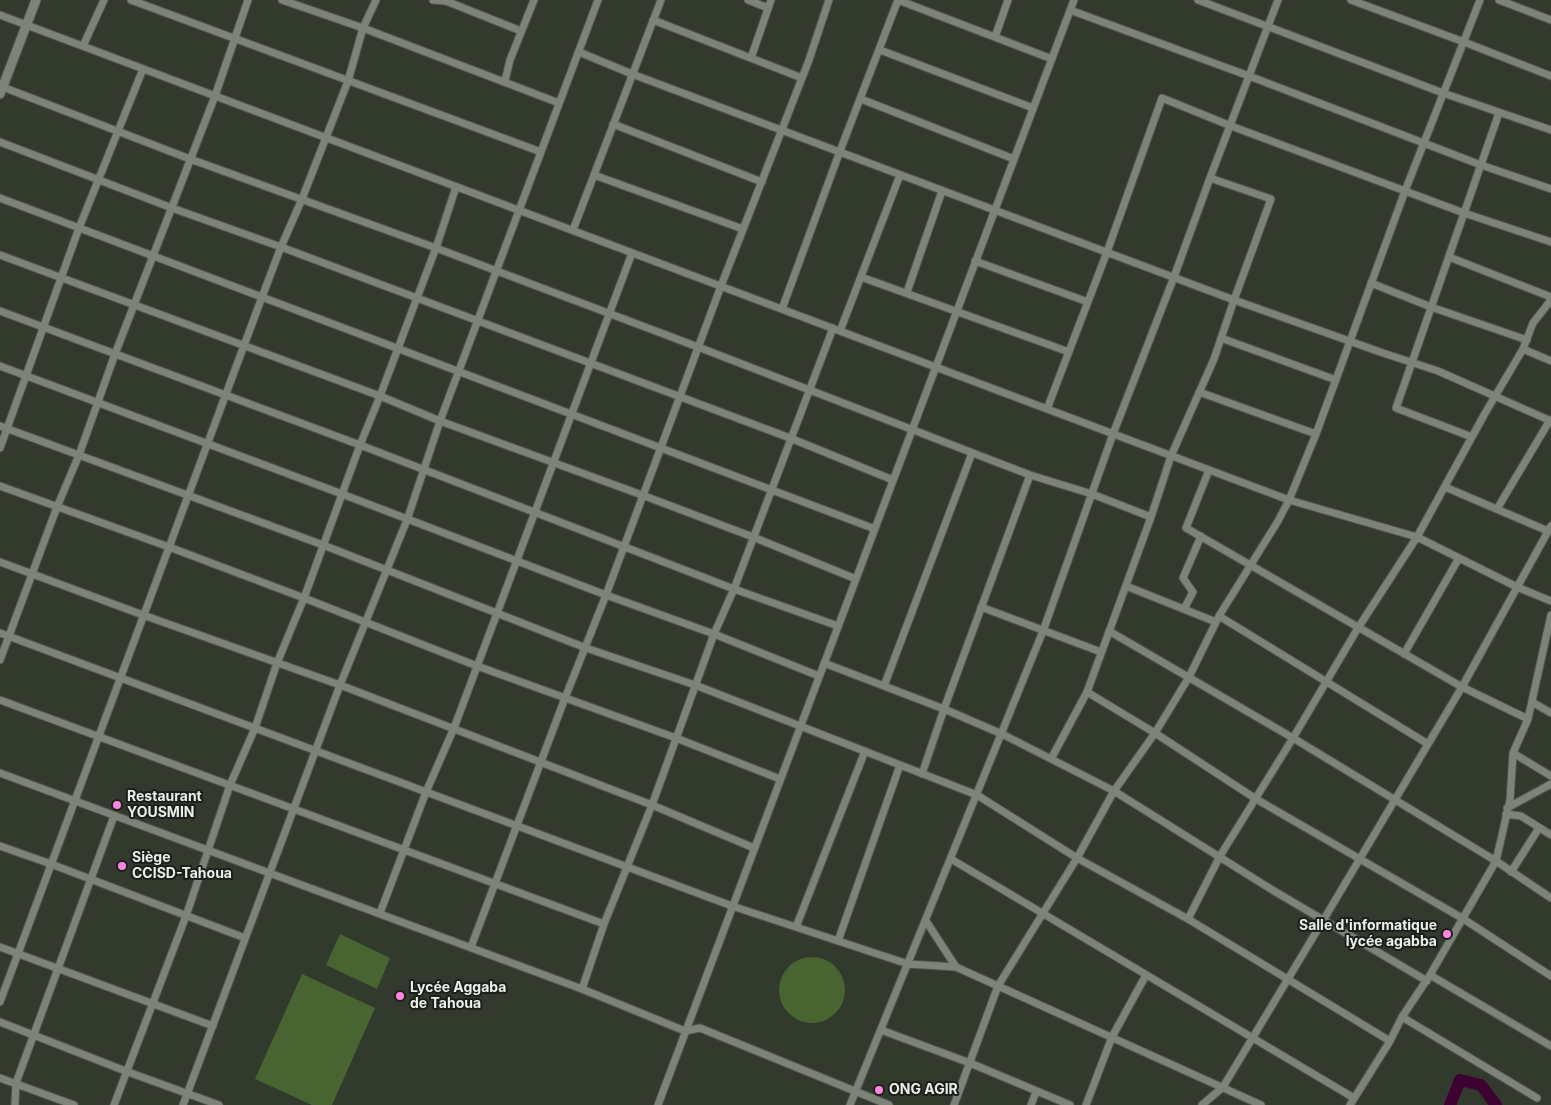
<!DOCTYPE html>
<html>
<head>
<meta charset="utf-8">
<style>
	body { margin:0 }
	canvas { display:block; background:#32392d }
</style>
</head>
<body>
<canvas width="1551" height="1105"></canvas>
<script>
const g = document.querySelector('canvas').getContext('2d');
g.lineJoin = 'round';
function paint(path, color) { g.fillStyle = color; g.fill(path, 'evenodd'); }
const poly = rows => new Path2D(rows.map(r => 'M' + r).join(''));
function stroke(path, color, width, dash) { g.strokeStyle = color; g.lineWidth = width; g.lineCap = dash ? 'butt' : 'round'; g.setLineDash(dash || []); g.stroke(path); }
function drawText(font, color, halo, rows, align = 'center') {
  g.font = font + ' Inter,sans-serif'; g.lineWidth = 4; g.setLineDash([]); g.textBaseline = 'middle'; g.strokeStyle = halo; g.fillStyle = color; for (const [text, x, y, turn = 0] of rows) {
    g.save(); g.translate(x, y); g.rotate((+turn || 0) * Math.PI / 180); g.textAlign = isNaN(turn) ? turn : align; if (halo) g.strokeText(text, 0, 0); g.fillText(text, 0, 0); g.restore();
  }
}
paint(poly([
	[340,934,390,958,377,989,326,965],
	'779 990a33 33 0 1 1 66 0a33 33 0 1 1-66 0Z',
	[302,974,375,1008,332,1105,312,1105,255,1079]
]), '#486430');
stroke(poly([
	[1450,1105,1460,1080,1481,1085,1496,1105]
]), '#3c0232', 12);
const minor = poly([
	[131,0,541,152],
	[282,0,363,28,559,103],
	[433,0,446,1,521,31],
	[748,0,768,8],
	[898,0,1052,59],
	[1198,0,1443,93,1551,130],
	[1351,0,1464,42,1551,76],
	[1499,0,1551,20],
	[1070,10,1249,76,1481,165,1551,189],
	[0,15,1289,500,1417,537,1517,587,1551,601],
	[653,20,802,78],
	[995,37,1008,0],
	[83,46,104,0],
	[880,50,1033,108],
	[579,52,632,74,1234,300,1383,353,1438,371,1551,421],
	[751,58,771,0],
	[505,81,510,60,534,0],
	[0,86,190,159,436,248,698,347,1030,475,1092,494,1151,517],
	[861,99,1014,159],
	[613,124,762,182],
	[0,142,172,208,281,247,790,438,893,480],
	[594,175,743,229],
	[0,198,875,529],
	[573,230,661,0],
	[0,255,380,396,440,421,642,495,753,537,856,579],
	[1449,257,1551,297],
	[975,261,1088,302],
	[861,277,1069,352],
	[1371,283,1431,307,1527,340],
	[907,292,942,191],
	[782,309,840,151,898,0],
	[0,311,360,445,734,589,838,626],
	[840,331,900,175],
	[1221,338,1336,380],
	[1523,349,1551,361],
	[0,366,342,494,606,595,714,634,819,676],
	[1199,392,1316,434],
	[1047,409,1107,252,1162,98,1231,126,1464,213,1551,242],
	[0,426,323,545,586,648,695,685,977,795,1077,858,1188,919,1390,1041],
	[1472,437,1396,408,1499,113],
	[0,448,79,228,143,69],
	[1209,470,1186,528,1462,687,1528,719],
	[0,486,169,547,304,598,477,666,676,738,780,779],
	[1445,487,1548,531],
	[1497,509,1550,420],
	[0,562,143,615,340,685,652,805,754,848],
	[1126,586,1216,622],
	[981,607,1101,652],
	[1184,609,1193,592,1183,578,1201,536],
	[1219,616,1428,744],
	[1109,631,1293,738,1496,861,1551,898],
	[0,633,732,906,908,964,956,967,1261,1105],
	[1404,654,1459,558],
	[0,660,57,507,79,455,115,354,215,96,248,0],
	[824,663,944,709,1002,734,1114,791,1274,891,1427,981],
	[884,686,972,453],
	[1087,692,1155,733,1256,799,1462,918,1551,976],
	[0,700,604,924],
	[1532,702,1551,713],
	[1513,753,1551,776],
	[1051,759,1087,692,1151,517,1171,456,1214,359,1234,300,1271,199,1210,178],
	[0,773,582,989,685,1031,700,1028,889,1105],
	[922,774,944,709,1030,475],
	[1507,808,1551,784],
	[1506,814,1521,816,1551,835],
	[0,846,51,864,245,938],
	[951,859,1354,1098],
	[1511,872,1539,828],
	[380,913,426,792,454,728,632,253],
	[1188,919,1220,856,1293,738,1358,628,1417,537,1484,415,1523,349,1533,323,1551,300],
	[926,921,956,967],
	[796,927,865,751],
	[838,941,900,765],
	[0,947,213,1026],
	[471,947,565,698,606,595,721,286,809,60,829,0],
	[1430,975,1551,1046],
	[582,989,604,924,652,805,714,634,734,589,833,328],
	[0,1002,262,297,281,247,302,199,348,81,363,28,376,0],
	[1402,1017,1537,1098],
	[0,1022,128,1072,219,1105],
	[881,1030,970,1063,1070,1105],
	[0,1078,74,1105],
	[15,1105,16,1083,114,816],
	[114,1105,186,916,230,785,255,728,277,663,304,598,360,445,380,396,437,245,456,187],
	[183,1105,340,685,407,520,440,421,598,0],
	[658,1105,1074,0],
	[850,1105,1043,631,1113,434,1174,277,1210,178,1278,0],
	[954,1105,998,986,1077,858,1114,791,1155,733,1189,677,1219,616,1278,521,1289,500,1316,434,1405,191,1480,0],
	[1031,1105,1036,1092],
	[1086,1105,1112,1037,1146,975],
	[1202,1105,1223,1087,1324,919,1462,687,1551,526],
	[1350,1105,1390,1041,1402,1017,1430,975,1496,861,1510,800,1513,753,1528,719,1551,615]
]);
const tertiary = poly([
	[0,94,36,0]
]);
stroke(minor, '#50564c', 9);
stroke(tertiary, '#50564c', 11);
stroke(minor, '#7c8477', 7);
stroke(tertiary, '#7c8477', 9);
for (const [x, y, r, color] of [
	[117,805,5,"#fd86e2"],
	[122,866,5,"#fd86e2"],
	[1447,934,5,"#fd86e2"],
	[400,996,5,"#fd86e2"],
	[879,1090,5,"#fd86e2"]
]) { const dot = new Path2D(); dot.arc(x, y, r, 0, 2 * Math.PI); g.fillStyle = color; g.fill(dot); stroke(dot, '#1c1f1a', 2); }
drawText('bold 14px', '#eaefe7', '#1c1f1a', [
	["Restaurant",127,797],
	["YOUSMIN",127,813],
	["Siège",132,858],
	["CCISD-Tahoua",132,874],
	["Salle d'informatique",1437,926,"right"],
	["lycée agabba",1437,942,"right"],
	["Lycée Aggaba",410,988],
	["de Tahoua",410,1004],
	["ONG AGIR",889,1090]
], 'left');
</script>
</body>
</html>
